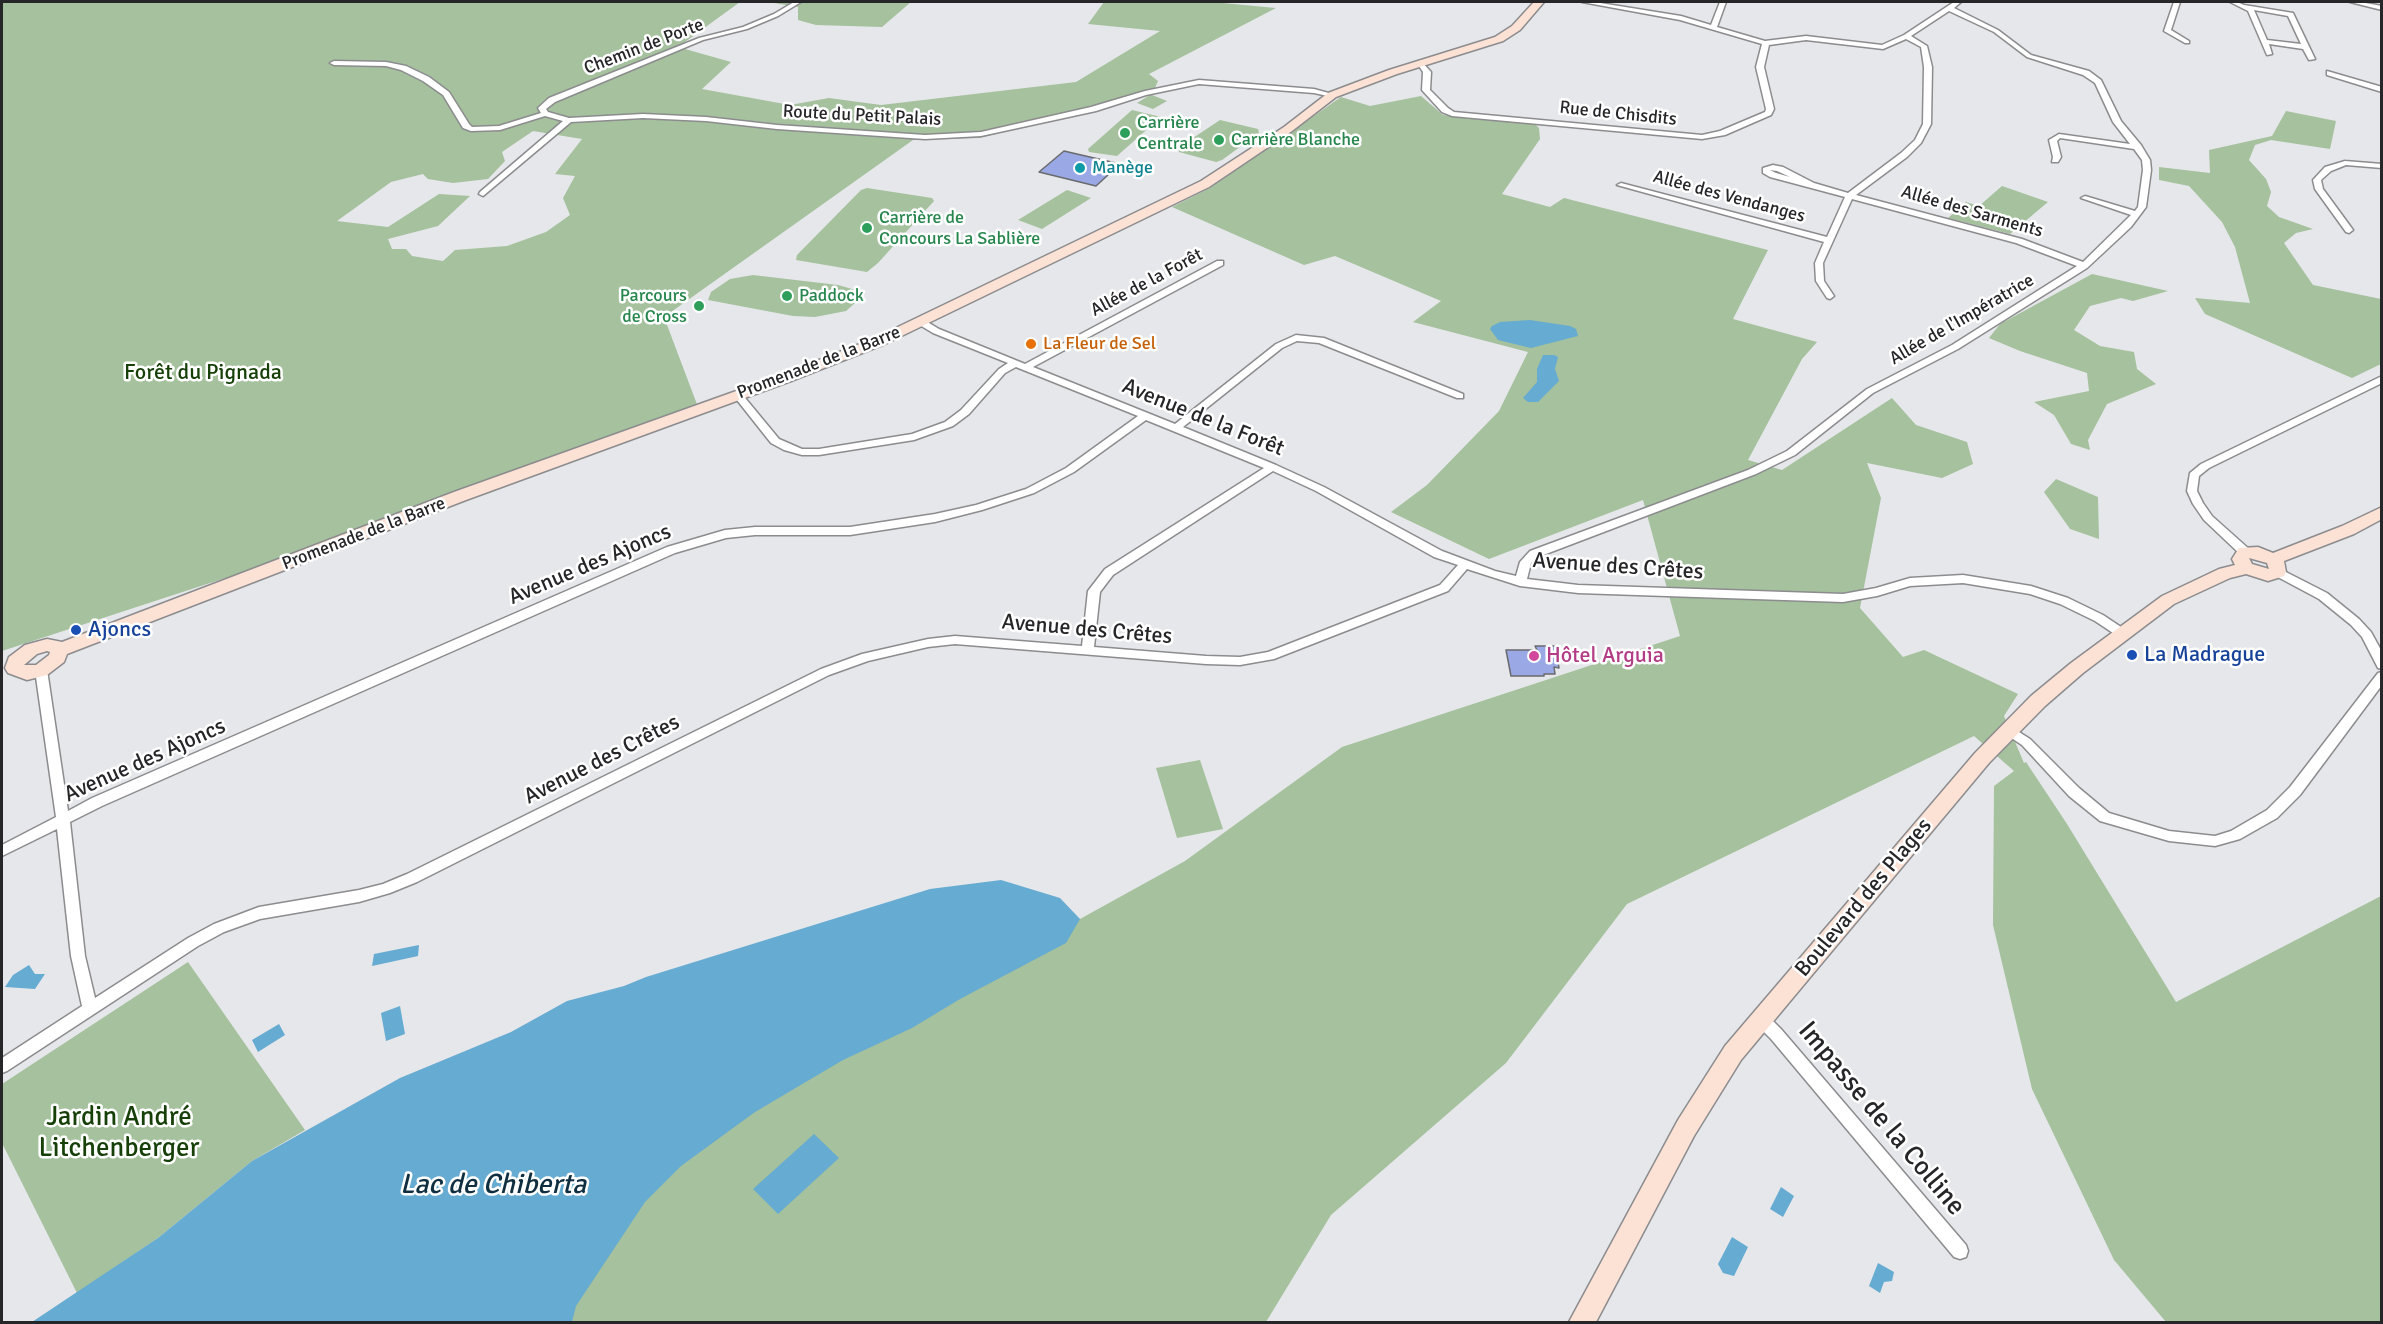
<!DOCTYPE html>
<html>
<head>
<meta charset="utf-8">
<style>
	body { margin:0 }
	#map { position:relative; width:2383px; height:1324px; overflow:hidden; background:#e6e7ea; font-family:Signika,sans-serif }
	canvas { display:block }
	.frame { position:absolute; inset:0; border:3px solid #262628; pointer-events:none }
</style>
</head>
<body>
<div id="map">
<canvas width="2383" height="1324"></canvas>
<div class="frame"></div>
</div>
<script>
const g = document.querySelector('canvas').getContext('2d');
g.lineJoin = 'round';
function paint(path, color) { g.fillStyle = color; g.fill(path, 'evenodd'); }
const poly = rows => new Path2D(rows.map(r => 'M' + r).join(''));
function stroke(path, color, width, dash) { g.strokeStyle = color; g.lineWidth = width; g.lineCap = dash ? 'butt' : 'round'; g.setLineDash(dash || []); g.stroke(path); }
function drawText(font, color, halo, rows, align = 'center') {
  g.font = font + ' Signika,sans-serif'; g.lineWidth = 5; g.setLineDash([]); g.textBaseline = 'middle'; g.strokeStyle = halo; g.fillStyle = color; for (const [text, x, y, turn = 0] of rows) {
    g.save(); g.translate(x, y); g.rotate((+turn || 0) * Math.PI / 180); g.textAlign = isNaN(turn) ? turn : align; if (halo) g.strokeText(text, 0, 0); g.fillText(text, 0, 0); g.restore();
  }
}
paint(poly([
	[2,2,740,2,678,47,731,62,702,89,790,105,829,98,881,105,1076,82,1160,31,1088,24,1104,2,1212,2,1276,8,1149,74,1158,81,1152,95,1167,101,1153,109,1137,103,1150,95,980,138,913,140,664,317,698,407,409,518,2,651],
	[533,131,582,139,555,174,575,176,563,198,570,215,546,232,507,246,455,250,443,261,412,256,406,249,392,249,388,239,438,226,470,196,439,194,388,227,337,221,391,182,423,174,428,179,453,183,488,179,505,161,502,152],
	[768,2,911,2,882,27,816,25,798,20,798,7],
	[1421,96,1443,115,1535,124,1539,128,1540,139,1502,194,1550,207,1564,198,1768,250,1733,319,1817,342,1802,359,1748,460,1782,470,1892,398,1916,425,1967,442,1973,464,1942,478,1867,463,1881,498,1860,608,1903,657,1924,650,2018,694,2004,716,2024,763,2026,762,2067,824,2176,1002,2381,896,2381,1322,2166,1322,2114,1260,2032,1089,1993,925,1994,786,2014,771,1974,736,1627,904,1506,1063,1331,1215,1266,1322,49,1322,1006,887,1080,919,1185,861,1342,747,1680,636,1643,500,1489,559,1391,512,1427,485,1499,411,1528,352,1413,322,1441,301,1335,256,1304,265,1172,207,1210,188,1341,97,1370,106],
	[1132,110,1161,117,1117,156,1089,152,1088,149],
	[2286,111,2336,121,2330,149,2271,140,2255,145,2249,160,2266,179,2271,192,2267,206,2279,217,2313,229,2296,233,2284,243,2313,285,2381,299,2381,364,2352,378,2205,314,2195,298,2250,303,2235,247,2222,222,2189,186,2159,180,2159,167,2210,173,2209,150,2272,136],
	[1220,120,1258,129,1259,133,1222,160,1216,162,1179,152,1178,148],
	[2002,186,2048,202,2010,234,1948,218,1966,202,1979,206],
	[867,188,932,198,934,201,878,263,867,272,796,260,797,255,861,190],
	[1067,190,1091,198,1042,229,1018,220],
	[2092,274,2168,291,2133,301,2121,298,2090,306,2074,330,2100,346,2134,352,2137,369,2156,384,2107,404,2088,440,2090,450,2071,444,2054,415,2034,402,2089,391,2087,373,2020,351,1989,338,2000,324],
	[753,275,838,285,866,293,846,311,815,317,793,316,708,300,711,292,730,279],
	[2056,479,2098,497,2099,539,2070,529,2044,492],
	[1200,760,1223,829,1177,838,1156,768],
	[188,962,305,1130,252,1161,158,1238,77,1293,2,1143,2,1084]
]), '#a5c19d');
paint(poly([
	[1530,320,1570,326,1576,329,1578,336,1531,348,1498,340,1490,329,1492,326,1500,322],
	[1543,355,1554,355,1558,357,1555,369,1559,381,1538,402,1528,402,1523,398,1537,382,1537,369],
	[1001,880,1060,898,1080,919,1066,943,960,999,912,1028,843,1060,755,1112,681,1166,645,1202,576,1306,572,1322,32,1322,158,1238,252,1161,400,1078,511,1032,567,1001,624,986,646,977,930,889],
	[419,945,418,956,372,966,374,954],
	[29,965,35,974,45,974,35,989,5,987,13,975],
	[400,1006,405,1034,386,1041,381,1013],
	[279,1024,285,1035,258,1052,252,1040],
	[814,1134,839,1158,778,1214,753,1189],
	[1781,1187,1794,1196,1783,1217,1770,1209],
	[1732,1237,1748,1247,1734,1276,1723,1273,1718,1264],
	[1878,1263,1894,1272,1892,1281,1884,1282,1880,1293,1869,1286]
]), '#66abd1');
const building = poly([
	[1064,151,1120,164,1096,186,1039,172,1064,151],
	[1535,646,1556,646,1559,668,1554,667,1555,674,1544,674,1544,676,1511,676,1506,650,1537,650,1535,646]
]);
paint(building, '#9aa9e6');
stroke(building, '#696a6d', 1.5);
const street = poly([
	[794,2,801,2,778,16,747,29,703,40,555,102,546,109,548,112,569,118,643,114,706,117,777,125,925,135,981,132,1091,107,1145,91,1199,80,1314,89,1336,95,1332,97,1314,93,1199,84,1146,95,1096,111,981,136,925,139,777,129,706,121,643,118,571,122,483,196,479,194,480,192,563,121,545,116,500,130,471,131,463,128,443,95,423,81,401,70,386,66,334,65,330,63,334,61,386,62,406,66,429,77,449,92,469,124,472,127,499,126,541,113,538,108,549,98,699,38,743,27,774,14,794,2],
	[1582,2,1594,2,1681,16,1711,25,1720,2,1726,2,1717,27,1765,41,1806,36,1882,45,1904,35,1954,2,1961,2,1954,8,1998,30,2031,55,2089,71,2101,80,2121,121,2141,145,2150,160,2151,170,2146,207,2131,227,2087,268,1958,349,1873,393,1795,455,1756,474,1538,557,1531,563,1527,579,1578,585,1843,594,1876,588,1910,578,1963,575,2031,586,2068,598,2103,615,2127,631,2129,634,2127,637,2119,637,2095,621,2060,604,2030,594,1963,583,1910,586,1877,596,1843,602,1578,593,1520,586,1467,569,1448,591,1274,659,1240,665,1206,664,955,644,928,647,868,661,829,675,417,882,390,893,359,902,260,919,224,932,198,946,7,1071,2,1073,2,1058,82,1006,71,956,57,829,2,856,2,845,56,817,35,670,37,667,41,666,47,670,68,811,92,798,667,547,725,530,755,527,850,527,935,514,976,505,1026,489,1066,468,1138,416,1016,367,1005,373,969,414,953,426,914,440,819,455,802,455,784,450,771,443,733,395,735,393,741,393,779,439,802,449,819,449,912,434,945,422,961,410,999,369,1008,363,933,333,918,324,918,320,924,320,939,329,1025,364,1217,261,1223,261,1223,265,1033,367,1175,424,1276,344,1296,335,1324,338,1463,394,1463,398,1457,398,1319,343,1297,341,1282,348,1183,427,1276,465,1324,487,1442,551,1495,571,1516,576,1520,562,1530,551,1748,470,1787,451,1867,389,1952,345,2077,266,2016,243,1852,199,1823,263,1824,281,1834,296,1830,299,1827,298,1816,281,1815,263,1824,242,1617,185,1621,183,1827,237,1845,197,1770,177,1763,173,1763,168,1773,165,1783,167,1814,183,1848,193,1901,153,1915,140,1923,124,1924,67,1921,47,1906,39,1883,49,1806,40,1769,45,1764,67,1774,109,1771,115,1725,135,1702,139,1452,116,1442,112,1422,90,1423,72,1417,63,1421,61,1431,72,1430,90,1448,108,1454,112,1702,135,1720,131,1765,112,1766,109,1756,67,1762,44,1680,20,1582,2],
	[1949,11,1994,32,2027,57,2083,75,2095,83,2113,122,2130,144,2059,134,2049,140,2053,157,2052,162,2058,162,2061,157,2057,141,2060,138,2134,149,2142,160,2143,170,2138,207,2135,211,2085,196,2081,198,2131,215,2083,262,2022,239,1856,195,1907,157,1921,143,1931,124,1932,67,1927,46,1911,36,1949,11],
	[1770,170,1777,171,1790,177,1776,173,1770,170],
	[1146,420,1264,468,1105,569,1088,591,1082,646,955,636,928,639,862,654,821,669,407,874,383,884,359,890,259,907,214,924,188,938,95,998,85,956,70,822,102,806,675,553,726,538,755,535,850,535,935,522,982,510,1034,493,1074,472,1146,420],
	[1273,471,1316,491,1434,557,1458,565,1440,585,1268,652,1240,657,1206,656,1094,647,1100,592,1113,575,1273,471],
	[2174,2,2180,2,2171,30,2189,41,2189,43,2185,43,2164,31,2174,2],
	[2230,2,2237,2,2244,5,2293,13,2315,59,2309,60,2303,49,2269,44,2272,54,2267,55,2248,11,2230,2],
	[2254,10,2288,16,2301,44,2267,40,2254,10],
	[2350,2,2360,2,2382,6,2382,10,2350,2],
	[2327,71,2382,87,2382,92,2327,75,2327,71],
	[2345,161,2382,164,2382,168,2346,165,2331,171,2321,180,2323,189,2353,230,2349,233,2346,232,2315,189,2313,180,2325,167,2345,161],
	[2382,376,2382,383,2209,468,2199,476,2197,491,2203,503,2212,516,2249,549,2251,552,2249,555,2241,555,2204,520,2193,504,2187,491,2190,473,2201,464,2382,376],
	[2278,568,2327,593,2359,619,2371,632,2382,652,2382,669,2378,668,2362,637,2351,625,2319,599,2274,575,2272,572,2278,568],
	[2382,672,2382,685,2300,795,2277,818,2240,839,2215,846,2169,841,2100,821,2069,796,2022,745,2004,733,2002,730,2004,727,2008,725,2030,739,2079,788,2109,813,2169,831,2215,836,2231,831,2267,810,2290,787,2378,673,2382,672],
	[1762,1013,1767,1015,1781,1029,1966,1245,1968,1251,1966,1257,1960,1259,1954,1257,1771,1039,1757,1025,1755,1020,1757,1015,1762,1013]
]);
const secondary = poly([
	[1534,2,1544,2,1520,30,1503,41,1397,74,1336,97,1292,131,1209,187,885,344,791,381,466,500,67,654,64,662,47,675,27,680,8,673,5,668,9,657,25,645,47,639,62,642,454,492,781,375,875,338,1201,181,1284,127,1328,93,1389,70,1495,37,1512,26,1534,2],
	[47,651,50,652,49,655,36,665,24,665,37,654,47,651],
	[2382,507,2382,519,2354,534,2284,561,2286,572,2284,576,2268,581,2246,574,2230,578,2174,604,2083,673,2045,706,1989,763,1741,1060,1694,1136,1596,1322,1569,1322,1678,1120,1725,1046,1975,753,2031,696,2071,663,2162,596,2219,569,2235,565,2232,559,2239,548,2258,547,2273,553,2342,526,2382,507],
	[2249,558,2267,563,2269,569,2252,564,2249,558]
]);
stroke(street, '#8c8c8f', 3);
stroke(secondary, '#8c8c8f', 3);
paint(street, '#fff');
paint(secondary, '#fce1d5');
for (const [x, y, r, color] of [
	[1125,133,6,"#2e9e5b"],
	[1219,140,6,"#2e9e5b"],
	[1080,168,6,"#0f9aa8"],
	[867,228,6,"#2e9e5b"],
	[787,296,6,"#2e9e5b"],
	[699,306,6,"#2e9e5b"],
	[1031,344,6,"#e8710a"],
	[76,630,6,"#1a4fb4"],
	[2132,655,6,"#1a4fb4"],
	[1534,656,6,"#d1479c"]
]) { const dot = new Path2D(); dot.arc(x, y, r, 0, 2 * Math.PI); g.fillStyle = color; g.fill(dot); stroke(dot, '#fff', 2); }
drawText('18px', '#262628', '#fff', [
	["Chemin de Porte",644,47,-21],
	["Rue de Chisdits",1618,114,6],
	["Route du Petit Palais",862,116,3],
	["Allée des Vendanges",1729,197,15],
	["Allée des Sarments",1972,212,16],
	["Allée de la Forêt",1147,283,-28],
	["Allée de l'Impératrice",1962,320,-30],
	["Promenade de la Barre",819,363,-21],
	["Promenade de la Barre",364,534,-21]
]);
drawText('18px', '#27864d', '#fff', [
	["Carrière",1137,123],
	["Centrale",1137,144],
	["Carrière Blanche",1231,140],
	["Carrière de",879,218],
	["Concours La Sablière",879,239],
	["Parcours",687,296,"right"],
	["de Cross",687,317,"right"],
	["Paddock",799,296]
], 'left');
drawText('18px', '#0d838f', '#fff', [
	["Manège",1092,168]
], 'left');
drawText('18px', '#c56008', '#fff', [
	["La Fleur de Sel",1043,344]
], 'left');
drawText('22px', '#164008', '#fff', [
	["Forêt du Pignada",203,373]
]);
drawText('22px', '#262628', '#fff', [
	["Avenue de la Forêt",1203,418,22],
	["Avenue des Ajoncs",590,565,-23],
	["Avenue des Crêtes",1618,567,4],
	["Avenue des Crêtes",1087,630,5],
	["Avenue des Crêtes",602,760,-27],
	["Avenue des Ajoncs",145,761,-24],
	["Boulevard des Plages",1864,898,-50]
]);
drawText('22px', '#164399', '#fff', [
	["Ajoncs",88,630],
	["La Madrague",2144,655]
], 'left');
drawText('22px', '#b23c85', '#fff', [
	["Hôtel Arguia",1546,656]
], 'left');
drawText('27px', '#164008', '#fff', [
	["Jardin André",119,1118],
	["Litchenberger",119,1149]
]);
drawText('27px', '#262628', '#fff', [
	["Impasse de la Colline",1881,1119,50]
]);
drawText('italic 28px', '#0f2f40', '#fff', [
	["Lac de Chiberta",493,1186]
]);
</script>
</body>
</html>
